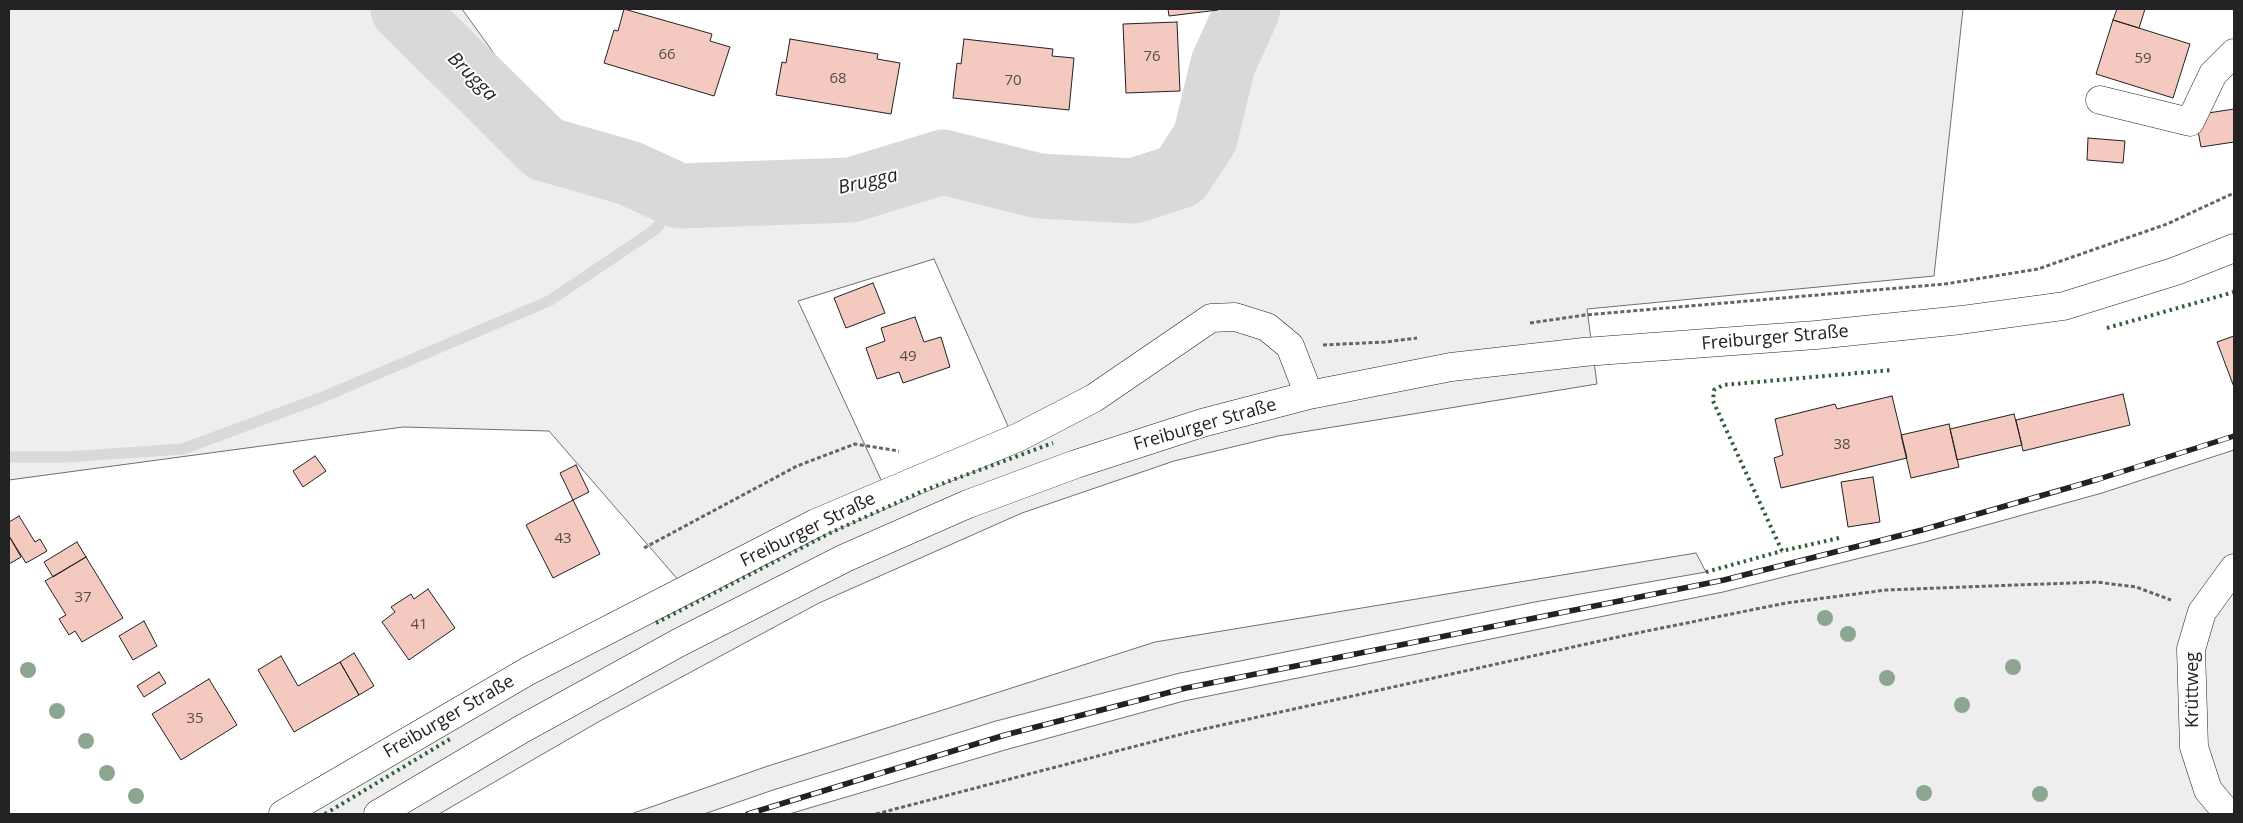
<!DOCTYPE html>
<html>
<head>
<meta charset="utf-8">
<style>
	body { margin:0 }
	#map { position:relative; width:2243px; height:823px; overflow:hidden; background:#fff; font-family:"Open Sans",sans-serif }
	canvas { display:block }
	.frame { position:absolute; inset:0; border:10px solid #222; pointer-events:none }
</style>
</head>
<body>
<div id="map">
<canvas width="2243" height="823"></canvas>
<div class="frame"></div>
</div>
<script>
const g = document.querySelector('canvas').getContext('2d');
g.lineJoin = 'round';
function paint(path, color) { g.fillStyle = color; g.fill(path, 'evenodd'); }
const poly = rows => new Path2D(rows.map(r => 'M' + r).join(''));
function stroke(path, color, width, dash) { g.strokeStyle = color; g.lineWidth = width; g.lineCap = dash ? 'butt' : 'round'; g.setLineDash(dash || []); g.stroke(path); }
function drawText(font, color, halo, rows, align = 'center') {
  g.font = font + ' "Open Sans",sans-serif'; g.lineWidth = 4; g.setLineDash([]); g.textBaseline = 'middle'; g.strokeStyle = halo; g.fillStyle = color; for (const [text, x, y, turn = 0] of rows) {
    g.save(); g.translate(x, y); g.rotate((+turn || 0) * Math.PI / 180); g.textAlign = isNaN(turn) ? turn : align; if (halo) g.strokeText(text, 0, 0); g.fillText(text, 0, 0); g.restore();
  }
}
const green = poly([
	[9,9,462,9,534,109,623,154,698,170,828,166,962,145,1149,177,1193,139,1215,65,1238,9,1963,9,1934,276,1587,309,1597,384,1278,436,1174,461,1022,513,819,603,600,721,439,814,269,814,378,749,680,582,549,431,403,427,9,480,9,9],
	[934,259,1011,433,883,484,798,301,934,259],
	[2234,450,2234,814,789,814,1005,750,1184,701,1723,592,1925,542,2102,493,2234,450],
	[1696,553,1706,572,1535,602,1180,673,996,721,773,790,704,814,631,814,765,767,1155,642,1696,553]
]);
paint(green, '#eee');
stroke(green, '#6f6f6f', 1);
stroke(poly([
	[9,457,67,457,183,449,323,397,549,301,656,229,679,196]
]), '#d9d9d9', 11);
stroke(poly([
	[403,9,545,149,629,173,679,196,851,190,943,162,1039,186,1133,191,1180,176,1205,138,1223,64,1248,9]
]), '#d9d9d9', 65);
const building = poly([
	[624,9,712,34,710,41,730,47,714,96,604,63,614,30,618,31,624,9],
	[1168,9,1218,9,1218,10,1169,16,1168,9],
	[2117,9,2145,9,2139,28,2113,20,2117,9],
	[2113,20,2190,44,2173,98,2096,74,2113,20],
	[1177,22,1180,91,1126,93,1123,24,1177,22],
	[790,39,878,54,877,59,900,63,891,114,776,95,782,62,786,63,790,39],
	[964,39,1053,49,1052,56,1074,58,1069,110,953,98,957,63,961,64,964,39],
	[2234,109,2234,142,2201,147,2195,115,2234,109],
	[2088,138,2125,141,2123,163,2087,160,2088,138],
	[873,283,885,313,846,328,834,298,873,283],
	[915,317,924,342,941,337,950,367,903,383,899,372,877,379,866,348,885,341,881,328,915,317],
	[2234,336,2234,387,2217,342,2234,336],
	[2123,394,2130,425,2023,451,2016,420,2123,394],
	[1892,396,1907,458,1781,488,1774,458,1783,455,1775,419,1835,404,1837,409,1892,396],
	[2014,414,2022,445,1957,460,1950,429,2014,414],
	[1949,424,1959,467,1911,478,1901,435,1949,424],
	[315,456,326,471,303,487,293,471,315,456],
	[576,465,589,492,573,500,560,473,576,465],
	[1873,477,1880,522,1848,527,1841,482,1873,477],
	[573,500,600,554,553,578,526,525,573,500],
	[19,516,35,542,40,539,47,551,26,563,9,536,9,522,19,516],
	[9,536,21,557,9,564,9,536],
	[77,542,86,557,53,577,44,562,77,542],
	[86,557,123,618,82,642,75,631,69,635,59,619,66,615,45,581,86,557],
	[428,589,455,628,409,660,382,622,395,612,391,607,411,594,414,599,428,589],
	[144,621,157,646,133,660,119,636,144,621],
	[354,653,374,686,359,695,340,662,354,653],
	[281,656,298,686,340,662,359,695,294,732,258,670,281,656],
	[159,672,166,683,144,697,137,686,159,672],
	[209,679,237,725,181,760,152,714,209,679]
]);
paint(building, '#f3c9c0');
stroke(building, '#222', 1);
const minor = poly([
	[2100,100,2190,122,2213,74,2234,53],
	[283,814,528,671,816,523,1019,437,1094,398,1211,318,1235,317,1267,327,1290,346,1309,395],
	[378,814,522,729,680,642,845,558,968,504,1076,464,1202,423,1309,395,1451,367,1584,352,1816,335,1961,320,2064,306,2176,271,2234,248],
	[2228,814,2208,790,2194,747,2191,649,2202,612,2234,568]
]);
stroke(minor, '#222', 29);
stroke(poly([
	[1530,323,1585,315,1945,284,2038,269,2167,224,2234,193],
	[1323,345,1385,342,1417,338],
	[644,548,797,466,855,444,899,451],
	[876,814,1186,733,1627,635,1786,603,1886,590,2096,582,2136,587,2171,600]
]), '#646464', 3, [4, 2.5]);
stroke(minor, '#fff', 28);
const rail = poly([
	[748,814,1005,735,1186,688,1724,580,1922,530,2099,479,2234,436]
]);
stroke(rail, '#222', 5.5);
stroke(rail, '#fff', 4, [11]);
stroke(poly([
	[2107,328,2234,292],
	[1839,538,1782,551,1713,401,1714,390,1723,385,1892,370],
	[1706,572,1782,551],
	[656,623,832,532,925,490,1053,443],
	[325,814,450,739]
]), '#2f5e38', 4, [2.5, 4]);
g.fillStyle = '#8da692';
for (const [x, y] of [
	[1825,618],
	[1848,634],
	[2013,667],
	[28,670],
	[1887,678],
	[1962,705],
	[57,711],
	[86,741],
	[107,773],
	[1924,793],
	[2040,794],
	[136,796]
]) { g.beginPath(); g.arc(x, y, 8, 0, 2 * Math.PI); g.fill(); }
drawText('15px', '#564c4a', null, [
	["66",667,55],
	["76",1152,57],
	["59",2143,59],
	["68",838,79],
	["70",1013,81],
	["49",908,357],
	["38",1842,445],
	["43",563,539],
	["37",83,598],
	["41",419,625],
	["35",195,719]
]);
drawText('18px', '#222', '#fff', [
	["Freiburger Straße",1775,338,-5],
	["Freiburger Straße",1205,425,-16],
	["Freiburger Straße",808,530,-26],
	["Krüttweg",2193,690,-90],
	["Freiburger Straße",449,717,-30]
]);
drawText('italic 19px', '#222', '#fff', [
	["Brugga",472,77,45],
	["Brugga",868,182,-13]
]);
</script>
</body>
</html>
